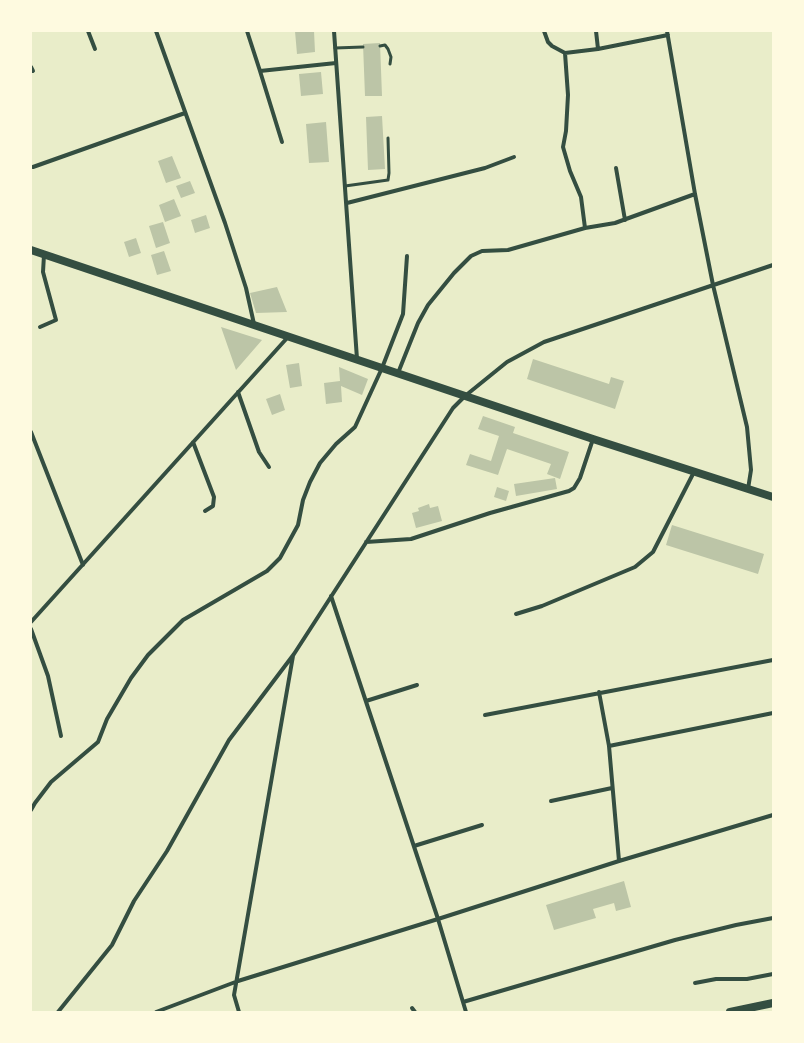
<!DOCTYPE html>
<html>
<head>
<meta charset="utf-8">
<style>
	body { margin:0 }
	#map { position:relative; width:804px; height:1043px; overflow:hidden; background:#e9edc9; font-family:"Exo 2",sans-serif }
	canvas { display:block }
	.frame { position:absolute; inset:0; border:32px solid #fefae0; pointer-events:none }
</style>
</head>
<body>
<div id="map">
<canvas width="804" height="1043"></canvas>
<div class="frame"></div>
</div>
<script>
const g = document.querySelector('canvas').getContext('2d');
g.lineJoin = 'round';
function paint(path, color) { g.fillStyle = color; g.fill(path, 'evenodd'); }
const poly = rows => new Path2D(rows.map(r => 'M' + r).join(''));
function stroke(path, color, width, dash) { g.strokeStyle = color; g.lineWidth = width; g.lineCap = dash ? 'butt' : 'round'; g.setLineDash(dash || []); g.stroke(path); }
paint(poly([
	[295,31,314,31,315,52,297,54],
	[380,43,382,96,365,96,363,44],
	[321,72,323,94,301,96,299,74],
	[382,116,385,169,368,170,366,117],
	[326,122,329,162,309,163,306,124],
	[172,156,181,178,166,183,158,161],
	[190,181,195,193,181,198,176,186],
	[174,199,181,216,165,222,159,205],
	[206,215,210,228,195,233,191,220],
	[163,222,170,243,156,248,149,226],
	[136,238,141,253,129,257,124,242],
	[164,251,171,271,157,275,151,255],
	[277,287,287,312,256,313,250,293],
	[221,327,262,340,236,370],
	[533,359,609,384,611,377,624,381,615,409,527,379],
	[299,363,302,386,290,388,286,365],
	[339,367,368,379,362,395,341,386,342,402,326,404,324,383,340,381],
	[280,394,285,410,272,415,266,399],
	[483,416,515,427,513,433,569,452,560,479,547,474,551,464,507,449,498,475,466,465,470,454,491,461,499,436,478,429],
	[555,478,557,489,516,496,514,484],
	[497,487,509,491,506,501,494,497],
	[429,504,430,508,438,506,442,521,416,528,412,513,419,511,418,508],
	[672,525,764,554,758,574,666,545],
	[624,881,631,907,616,911,614,903,593,909,596,918,554,930,546,905]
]), '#bcc5a7');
stroke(poly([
	[380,46,385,45,388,49,391,57,390,64],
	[335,48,363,47],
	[345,186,388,180,389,173,388,138]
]), '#344e41', 3);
stroke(poly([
	[88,31,95,49],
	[156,31,225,223,246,288,254,324],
	[247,31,260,71,336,63],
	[334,31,357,359],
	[544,31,548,42,552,46,565,53,598,49,668,35],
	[596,31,598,49],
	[667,31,695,194,713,285,747,427,751,470,748,489],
	[565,53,568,95,566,131,563,147,570,171,581,197,585,228],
	[31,67,33,71],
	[260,71,282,142],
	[33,167,185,113],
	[616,168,625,220],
	[347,203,485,168,514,157],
	[40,327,56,320,43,272,44,255],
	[398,373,418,323,428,305,454,273,471,256,482,251,508,250,585,228,615,223,695,194],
	[238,392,259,452,269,467],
	[31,432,83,565],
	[193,442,214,497,213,506,205,511],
	[366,542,411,539,490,513,569,491,574,488,580,478,593,439],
	[331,596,438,919,466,1012],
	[516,614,542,606,635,567,653,552,694,472],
	[31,622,288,337],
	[31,629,48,676,61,736],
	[599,692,609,746,619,861],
	[366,701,417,685],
	[485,715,773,660],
	[609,746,773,713],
	[551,801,612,788],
	[31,810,35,803,51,782,98,742,107,719,131,678,148,655,183,620,267,571,280,558,298,525,303,500,310,482,320,463,336,444,355,427,382,368,403,314,407,256],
	[414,846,482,825],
	[695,983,716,979,747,979,773,974],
	[463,1002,675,940,736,925,773,918],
	[412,1008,415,1012],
	[58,1012,112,945,134,901,167,851,229,740,294,654,453,408,465,396,507,362,544,342,773,265],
	[156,1012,238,981,438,919,619,861,773,815],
	[239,1012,234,995,293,656]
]), '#344e41', 4);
stroke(poly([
	[31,250,593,439,773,497],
	[730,1012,773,1003]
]), '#344e41', 8);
</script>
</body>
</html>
